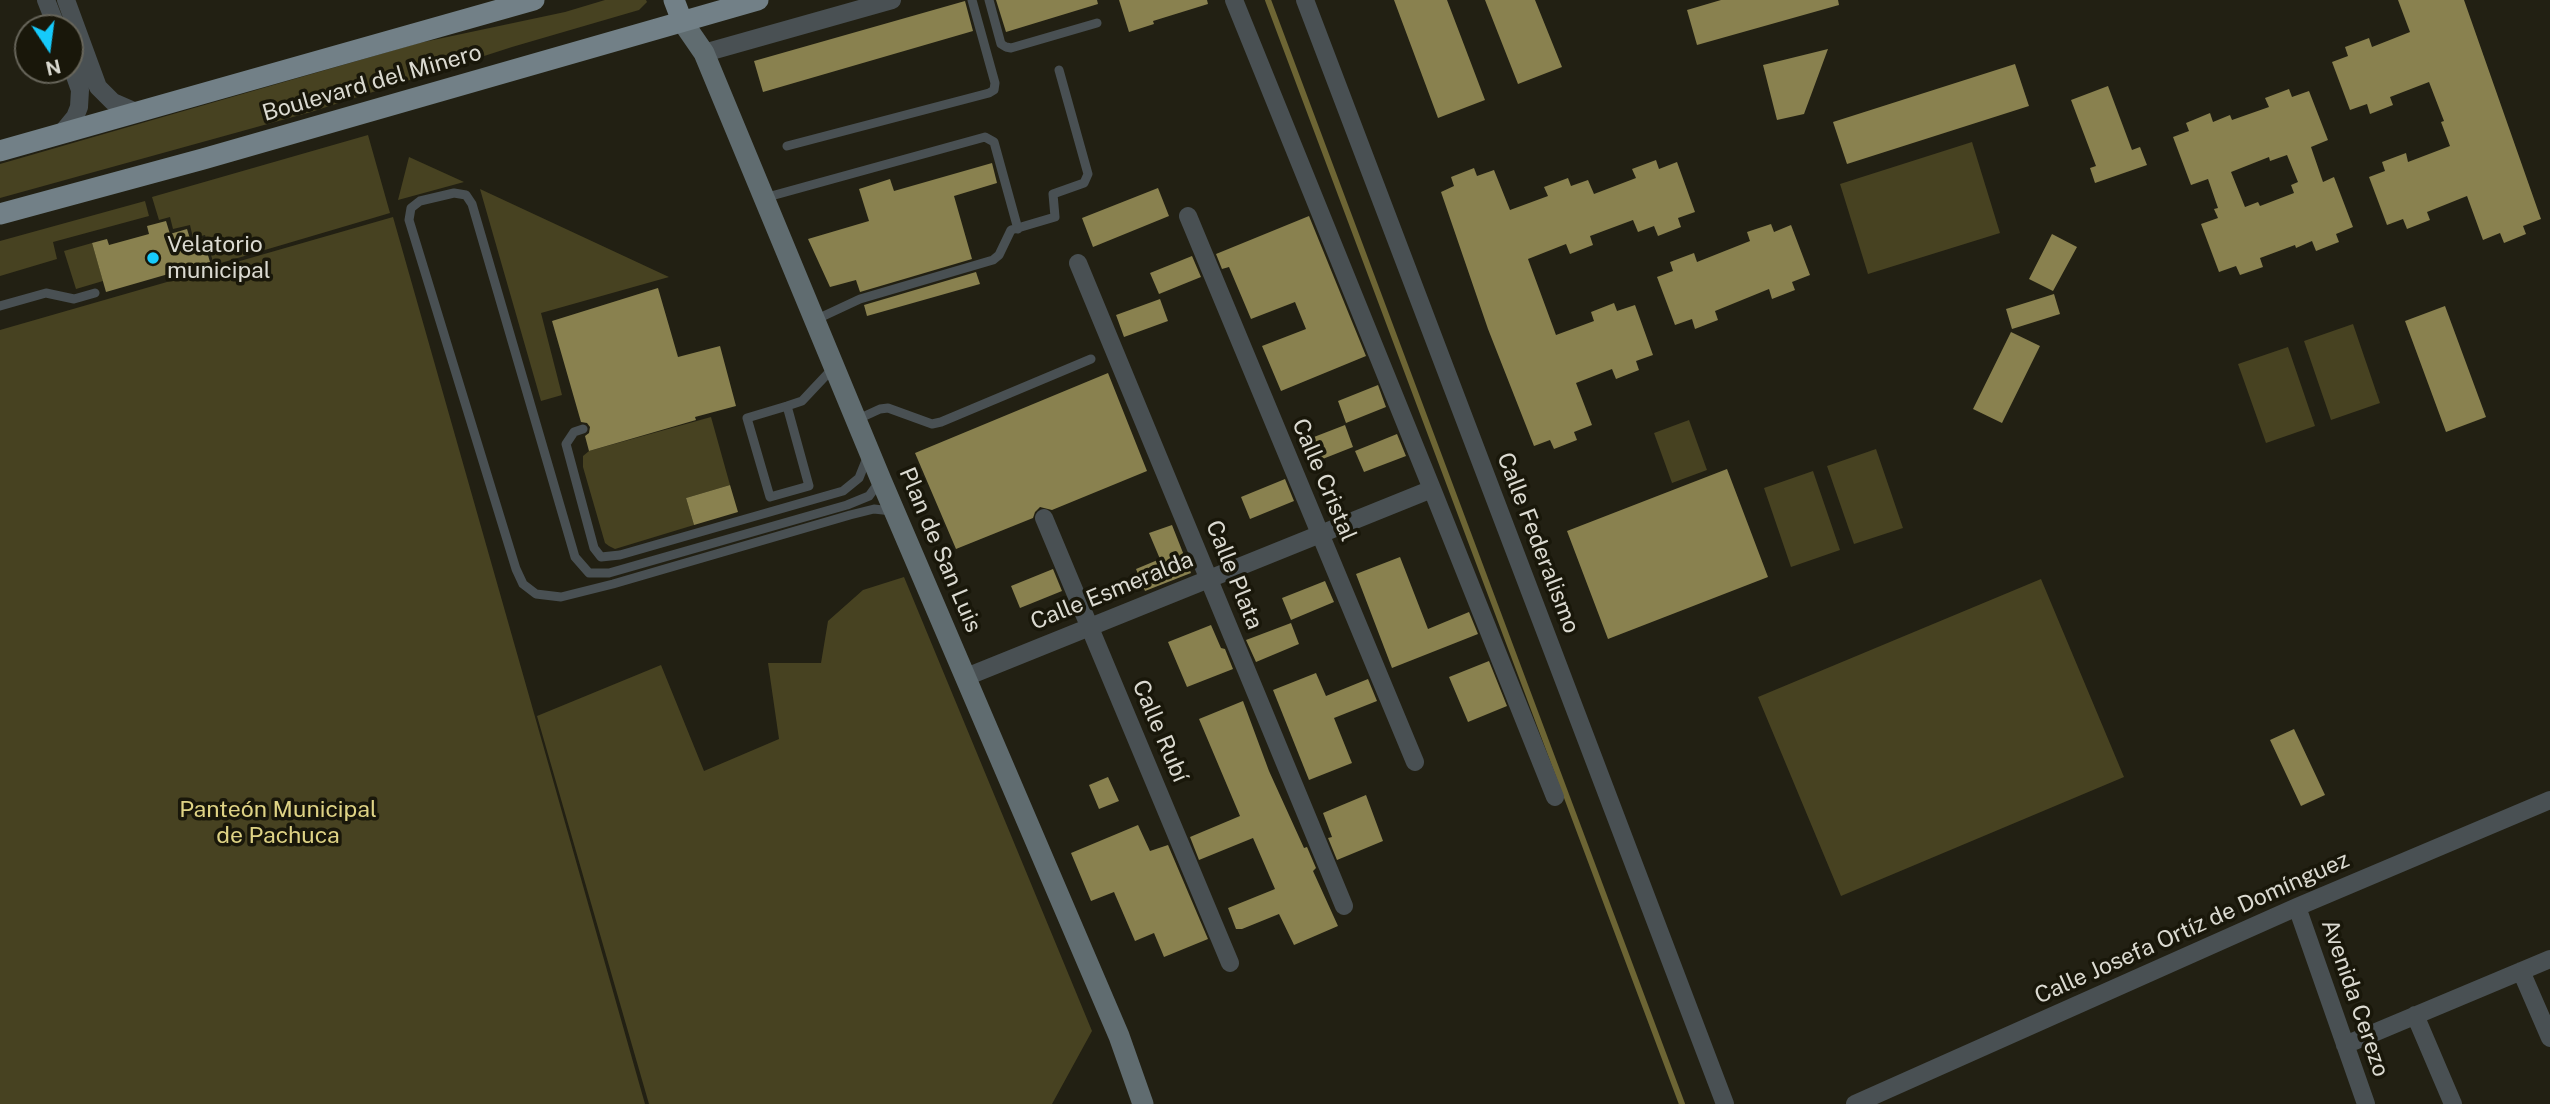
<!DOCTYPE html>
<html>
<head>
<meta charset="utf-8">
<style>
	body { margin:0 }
	#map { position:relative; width:2550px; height:1104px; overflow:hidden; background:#222013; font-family:"Public Sans",sans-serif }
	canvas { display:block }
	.north { position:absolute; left:14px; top:14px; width:70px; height:70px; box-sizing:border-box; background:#19170a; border:2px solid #67655a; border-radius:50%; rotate:167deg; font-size:19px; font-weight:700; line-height:28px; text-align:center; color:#dbdad1 }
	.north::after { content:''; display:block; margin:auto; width:24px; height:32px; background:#16cafb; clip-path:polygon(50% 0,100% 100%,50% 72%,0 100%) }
</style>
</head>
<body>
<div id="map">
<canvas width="2550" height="1104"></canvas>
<div class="north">N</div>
</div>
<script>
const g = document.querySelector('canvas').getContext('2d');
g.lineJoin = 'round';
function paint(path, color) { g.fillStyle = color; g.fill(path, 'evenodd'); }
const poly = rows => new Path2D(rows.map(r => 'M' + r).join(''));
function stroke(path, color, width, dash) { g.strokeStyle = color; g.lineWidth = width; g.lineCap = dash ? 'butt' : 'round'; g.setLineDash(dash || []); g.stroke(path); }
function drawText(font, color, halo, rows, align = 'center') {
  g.font = font + ' "Public Sans",sans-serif'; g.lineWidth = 7; g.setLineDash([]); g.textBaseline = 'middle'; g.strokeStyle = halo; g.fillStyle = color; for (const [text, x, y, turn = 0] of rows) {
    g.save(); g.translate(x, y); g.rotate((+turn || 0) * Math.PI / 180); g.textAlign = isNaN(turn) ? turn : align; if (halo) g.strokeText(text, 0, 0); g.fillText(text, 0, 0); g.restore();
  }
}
paint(poly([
	[605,0,646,0,647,2,639,10,512,47,311,112,0,198,0,164,419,43,565,12],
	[368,135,390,213,214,265,205,235,193,238,190,225,173,229,170,217,159,220,152,197],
	[1972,142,2000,233,1868,274,1840,184],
	[409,157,464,182,398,200],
	[480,189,669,277,541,313,562,395,541,401],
	[145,201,149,216,53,242,57,259,0,276,0,241],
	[393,217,645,1104,0,1104,0,330],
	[92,243,103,281,76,289,64,251],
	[2353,324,2380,403,2331,420,2304,341],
	[2288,347,2315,426,2266,443,2238,364],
	[711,417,730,485,686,498,694,525,615,549,609,546,605,543,583,467,583,456,589,451],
	[1689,420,1707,470,1672,483,1654,433],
	[1876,449,1903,528,1854,544,1827,466],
	[1813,471,1840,550,1791,567,1764,488],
	[904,577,1092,1031,1052,1104,649,1104,537,716,661,665,704,771,779,739,768,663,821,663,828,621,863,590],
	[2041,579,2124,777,1841,896,1758,697]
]), '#474221');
stroke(poly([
	[1268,0,1682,1104]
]), '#6d6534', 6);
paint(poly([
	[996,0,1097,0,1098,4,1006,32],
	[1119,0,1207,0,1208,4,1153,21,1154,24,1129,32],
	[1394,0,1447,0,1485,100,1438,118],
	[1485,0,1535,0,1562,67,1518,84],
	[1721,0,1838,0,1839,5,1697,45,1687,10],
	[2398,0,2464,0,2541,219,2523,226,2526,234,2504,243,2500,233,2483,240,2467,196,2427,212,2430,220,2407,229,2403,219,2387,225,2369,177,2385,171,2382,162,2406,153,2408,162,2450,146,2441,122,2444,121,2429,82,2390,97,2393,105,2370,114,2367,104,2350,110,2332,62,2348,56,2345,47,2369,38,2372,47,2410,32],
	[965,1,973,31,763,92,754,61],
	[1828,49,1804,114,1777,120,1763,65],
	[2015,64,2029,106,1847,164,1833,122],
	[2108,86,2132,150,2140,147,2147,165,2095,183,2090,168,2096,166,2071,100],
	[2289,89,2292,97,2309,91,2328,140,2311,147,2323,182,2334,177,2353,227,2336,234,2339,242,2316,251,2312,241,2296,248,2295,245,2260,258,2263,267,2240,275,2236,266,2219,272,2201,224,2218,218,2214,209,2218,208,2208,179,2191,185,2173,137,2189,131,2186,123,2210,113,2213,122,2230,115,2232,120,2269,107,2265,98],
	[2287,155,2298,182,2291,185,2294,193,2260,206,2258,202,2245,207,2231,172,2269,157,2270,161],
	[1656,160,1659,169,1677,162,1695,212,1678,218,1681,227,1658,236,1654,226,1638,232,1633,220,1590,236,1593,245,1570,254,1566,244,1528,259,1556,335,1594,321,1591,312,1614,303,1617,311,1635,305,1653,355,1636,361,1639,370,1616,379,1612,369,1576,383,1592,425,1574,432,1577,440,1554,449,1550,440,1534,446,1488,329,1441,192,1454,186,1451,177,1474,168,1477,176,1494,170,1510,210,1548,196,1544,187,1568,178,1571,186,1588,180,1594,194,1636,178,1632,169],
	[992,163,997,183,954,196,972,259,860,292,856,280,830,287,808,239,869,221,859,189,890,179,894,191],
	[1158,188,1169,216,1093,247,1082,218],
	[1309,216,1366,356,1281,391,1262,346,1306,329,1295,302,1251,319,1229,267,1222,269,1216,254],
	[166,221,170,234,187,229,191,242,203,238,210,262,106,292,92,243,107,239,109,245,149,234,147,226],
	[1771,224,1774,232,1791,225,1810,275,1792,282,1795,290,1772,299,1769,289,1715,311,1718,320,1695,329,1692,319,1675,325,1657,277,1673,271,1670,262,1694,253,1697,262,1750,241,1747,232],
	[2052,234,2077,247,2053,291,2029,279],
	[1192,256,1201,277,1159,294,1150,273],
	[976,272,980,284,867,316,864,305],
	[658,288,678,357,720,346,736,406,695,417,696,420,589,451,585,436,589,433,590,427,587,423,581,422,552,321],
	[2054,294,2060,314,2012,329,2006,309],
	[1160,299,1168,321,1124,337,1116,315],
	[2445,306,2486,417,2446,432,2405,321],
	[2011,332,2040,346,2002,423,1973,409],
	[1108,373,1147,471,1052,510,1040,507,1035,512,1033,518,956,549,915,453],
	[1378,385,1386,407,1346,423,1338,401],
	[1345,425,1353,447,1310,464,1301,442],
	[1397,434,1406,456,1364,472,1355,451],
	[1727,469,1768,577,1608,639,1567,531],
	[1285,479,1294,501,1250,519,1241,497],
	[730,485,738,512,694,525,686,498],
	[1172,525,1191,573,1145,591,1136,569,1160,559,1149,533],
	[1400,557,1428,629,1469,612,1478,634,1392,668,1356,574],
	[1053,569,1062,591,1020,608,1011,586],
	[1325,581,1334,602,1291,620,1282,598],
	[1291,623,1299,644,1256,662,1246,640],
	[1211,625,1221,648,1225,649,1233,669,1187,687,1168,642],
	[1489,661,1507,706,1468,722,1449,677],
	[1316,673,1326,696,1368,679,1377,701,1334,718,1352,763,1309,780,1273,690],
	[1243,701,1269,771,1304,848,1307,847,1316,868,1313,871,1338,926,1294,945,1279,914,1242,929,1236,929,1228,908,1275,889,1253,838,1199,860,1190,837,1240,816,1199,719],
	[2294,729,2325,795,2301,806,2270,740],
	[1108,777,1119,801,1099,809,1089,785],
	[1366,795,1383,841,1337,860,1328,838,1332,837,1323,813],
	[1138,825,1150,851,1168,845,1208,939,1164,957,1154,933,1135,941,1114,892,1091,901,1071,853]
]), '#89814f');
stroke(poly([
	[989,0,1001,44,1006,47,1011,48,1097,23],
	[787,146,989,93,994,90,995,83,972,0],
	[764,198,985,137,994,142,1018,229],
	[0,306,46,293,74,299,95,293],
	[815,320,860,299,993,260,999,255,1011,230,1055,217,1053,194,1084,183,1088,174,1059,70],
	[787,406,809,486,770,497,747,418,787,406,802,401,833,368],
	[856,420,880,409,888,408,932,424,941,422,1091,359],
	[583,429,574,432,566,444,594,548,601,557,620,555,843,491,859,478,867,458],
	[880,481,869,496,847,505,609,573,589,573,575,557,472,204,466,195,454,193,420,201,411,208,409,220,516,569,523,584,536,594,561,597,613,584,850,515,874,509,892,511]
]), '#495053', 9);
stroke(poly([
	[46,0,57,28],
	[66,0,98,87,113,102,136,112],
	[1234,0,1432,489,1555,797],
	[1305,0,1725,1104],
	[704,53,892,0],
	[61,134,75,117,79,107,80,90,70,62],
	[1188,216,1415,762],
	[1078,263,1344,906],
	[1044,518,1230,963],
	[966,677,1432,489],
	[2297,907,2366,1104],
	[2521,971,2550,1038],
	[2415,1015,2453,1104],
	[2345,1045,2550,959],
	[1855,1104,2297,907,2550,800]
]), '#495053', 18);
stroke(poly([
	[682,21,704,53,881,480,1119,1036,1143,1104]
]), '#606c70', 21);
stroke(poly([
	[674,0,682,21],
	[0,151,534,0],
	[0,214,203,159,758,0]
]), '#728087', 21);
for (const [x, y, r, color] of [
	[153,258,7,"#16cafb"]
]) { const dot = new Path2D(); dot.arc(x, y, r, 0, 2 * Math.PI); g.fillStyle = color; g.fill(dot); stroke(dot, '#19170a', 2.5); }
drawText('23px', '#dbdad1', '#19170a', [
	["Boulevard del Minero",372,83,-16],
	["Calle Cristal",1324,480,67],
	["Calle Federalismo",1538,543,69],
	["Plan de San Luis",940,550,67],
	["Calle Plata",1234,575,68],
	["Calle Esmeralda",1112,591,-22],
	["Calle Rubí",1160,731,67],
	["Calle Josefa Ortíz de Domínguez",2192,928,-24],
	["Avenida Cerezo",2355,998,71]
]);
drawText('23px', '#dbdad1', '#19170a', [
	["Velatorio",167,245],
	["municipal",167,271]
], 'left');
drawText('23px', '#dfd385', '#19170a', [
	["Panteón Municipal",278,810],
	["de Pachuca",278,836]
]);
</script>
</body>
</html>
